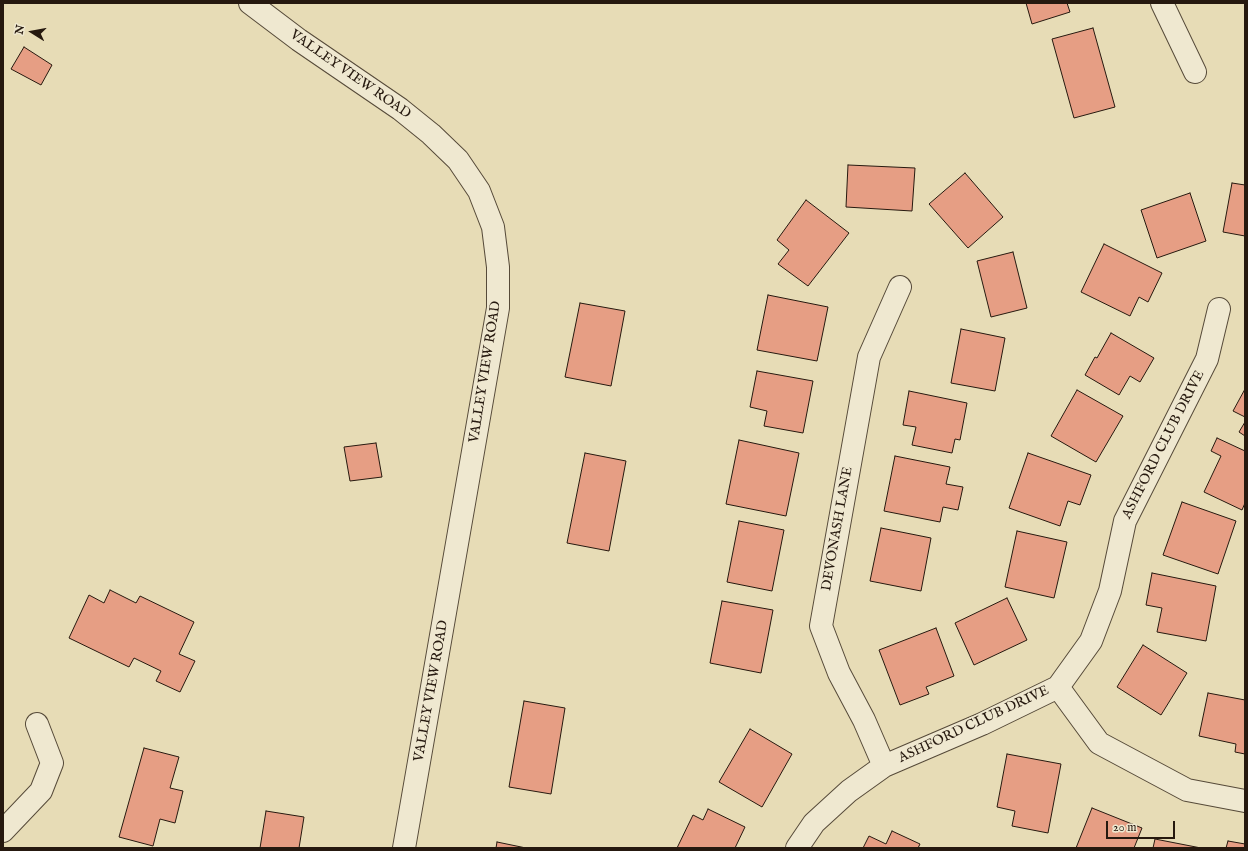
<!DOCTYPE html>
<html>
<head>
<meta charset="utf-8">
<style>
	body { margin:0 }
	#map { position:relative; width:1248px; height:851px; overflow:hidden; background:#e7dcb6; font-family:"IM FELL English",serif }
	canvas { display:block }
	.frame { position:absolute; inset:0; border:4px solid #26190f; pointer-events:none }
	.north { position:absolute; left:12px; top:12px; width:40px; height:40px; -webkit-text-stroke:3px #efe8d0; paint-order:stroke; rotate:281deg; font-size:11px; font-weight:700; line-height:16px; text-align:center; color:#26190f }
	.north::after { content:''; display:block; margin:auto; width:14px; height:18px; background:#26190f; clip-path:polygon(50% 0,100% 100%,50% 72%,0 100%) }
	.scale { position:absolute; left:1106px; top:821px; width:69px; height:18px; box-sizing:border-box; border:2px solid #26190f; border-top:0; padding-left:5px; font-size:12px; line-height:14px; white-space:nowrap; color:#26190f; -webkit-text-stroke:3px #efe8d0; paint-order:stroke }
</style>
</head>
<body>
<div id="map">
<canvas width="1248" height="851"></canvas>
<div class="frame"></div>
<div class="north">N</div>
<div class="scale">20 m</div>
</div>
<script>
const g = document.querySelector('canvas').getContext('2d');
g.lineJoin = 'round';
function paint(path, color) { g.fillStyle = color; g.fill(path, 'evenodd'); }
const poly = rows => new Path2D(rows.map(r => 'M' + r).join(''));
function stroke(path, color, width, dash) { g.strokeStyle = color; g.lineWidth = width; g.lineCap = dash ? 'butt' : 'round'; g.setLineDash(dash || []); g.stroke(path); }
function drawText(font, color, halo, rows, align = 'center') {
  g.font = font + ' "IM FELL English",serif'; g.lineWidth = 3; g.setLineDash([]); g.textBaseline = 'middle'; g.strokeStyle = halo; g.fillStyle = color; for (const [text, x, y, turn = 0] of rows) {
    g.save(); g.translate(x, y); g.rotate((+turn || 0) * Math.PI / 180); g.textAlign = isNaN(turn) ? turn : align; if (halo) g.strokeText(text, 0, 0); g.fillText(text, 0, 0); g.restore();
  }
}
const building = poly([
	[1026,3,1067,3,1070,12,1032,24,1026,3],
	[1093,28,1115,107,1074,118,1052,39,1093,28],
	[24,47,52,65,41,85,11,69,24,47],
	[848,165,915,168,912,211,846,207,848,165],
	[965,173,1003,217,968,248,929,204,965,173],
	[1232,183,1245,185,1245,236,1223,232,1232,183],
	[1190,193,1206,241,1157,258,1141,210,1190,193],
	[806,200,849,233,808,286,778,264,789,250,777,240,806,200],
	[1104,244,1162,273,1148,302,1139,297,1130,316,1081,292,1104,244],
	[1013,252,1027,308,991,317,977,261,1013,252],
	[768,295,828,307,817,361,757,350,768,295],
	[580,303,625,311,611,386,565,377,580,303],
	[961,329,1005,338,995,391,951,383,961,329],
	[1111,333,1154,358,1140,382,1130,376,1119,395,1085,375,1095,357,1097,358,1111,333],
	[757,371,813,381,803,433,764,426,767,411,750,407,757,371],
	[1245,389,1245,417,1233,411,1245,389],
	[1077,390,1123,416,1096,462,1051,436,1077,390],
	[909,391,967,403,960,440,955,439,952,453,912,445,916,427,903,425,909,391],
	[1245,422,1245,436,1239,432,1245,422],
	[1217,438,1245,451,1245,503,1242,510,1204,492,1221,456,1211,451,1217,438],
	[739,440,799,453,786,516,726,504,739,440],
	[376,443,382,477,350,481,344,447,376,443],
	[585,453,626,461,609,551,567,543,585,453],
	[1028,453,1091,475,1080,505,1068,501,1060,526,1009,508,1028,453],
	[895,456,950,467,946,484,963,487,958,510,943,507,940,522,884,511,895,456],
	[1182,502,1236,521,1218,574,1163,555,1182,502],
	[739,521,784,530,772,591,727,582,739,521],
	[881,528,931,538,921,591,870,581,881,528],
	[1017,531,1067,542,1054,598,1005,587,1017,531],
	[1152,573,1216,586,1206,641,1157,632,1162,608,1146,605,1152,573],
	[110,590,136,603,140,596,194,622,179,654,195,661,180,692,156,681,161,671,134,658,129,667,69,638,89,595,104,603,110,590],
	[1007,598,1027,640,974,665,955,623,1007,598],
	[722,601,773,610,761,673,710,663,722,601],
	[936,628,954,676,926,687,929,694,900,705,879,650,936,628],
	[1143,645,1187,673,1161,715,1117,687,1143,645],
	[1208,693,1245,700,1245,754,1235,752,1236,744,1199,736,1208,693],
	[524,701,565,708,551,794,509,787,524,701],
	[750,729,792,754,762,807,719,782,750,729],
	[144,748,179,757,170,788,183,791,175,823,160,819,153,846,119,837,144,748],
	[1007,754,1061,764,1048,833,1012,826,1015,811,997,807,1007,754],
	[1092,808,1142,828,1134,848,1076,848,1092,808],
	[708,809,745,827,735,848,677,848,693,815,703,820,708,809],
	[266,811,304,817,299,848,260,848,266,811],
	[892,831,920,844,918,848,863,848,869,836,886,844,892,831],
	[1155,839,1201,848,1153,848,1155,839],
	[1228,841,1245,844,1245,848,1226,848,1228,841],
	[497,842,526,848,496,848,497,842]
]);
paint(building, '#e69e84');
stroke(building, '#26190f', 1);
const minor = poly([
	[250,3,299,40,400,109,431,134,458,160,479,191,493,227,498,267,498,308,404,848],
	[1162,3,1195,72],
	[1058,687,1099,743,1187,790,1245,801],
	[884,766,864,720,839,673,821,626,869,357,900,287],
	[3,831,41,791,52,763,37,724],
	[797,848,814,823,849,791,884,766,982,724,1058,687,1091,641,1110,591,1125,521,1207,359,1219,309]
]);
stroke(minor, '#564a39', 24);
stroke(minor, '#efe8d0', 22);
drawText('14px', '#26190f', '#efe8d0', [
	["VALLEY VIEW ROAD",350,75,35],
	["VALLEY VIEW ROAD",486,372,-81],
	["ASHFORD CLUB DRIVE",1164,445,-63],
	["DEVONASH LANE",838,529,-80],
	["VALLEY VIEW ROAD",432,691,-80],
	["ASHFORD CLUB DRIVE",974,725,-25]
]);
</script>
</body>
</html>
